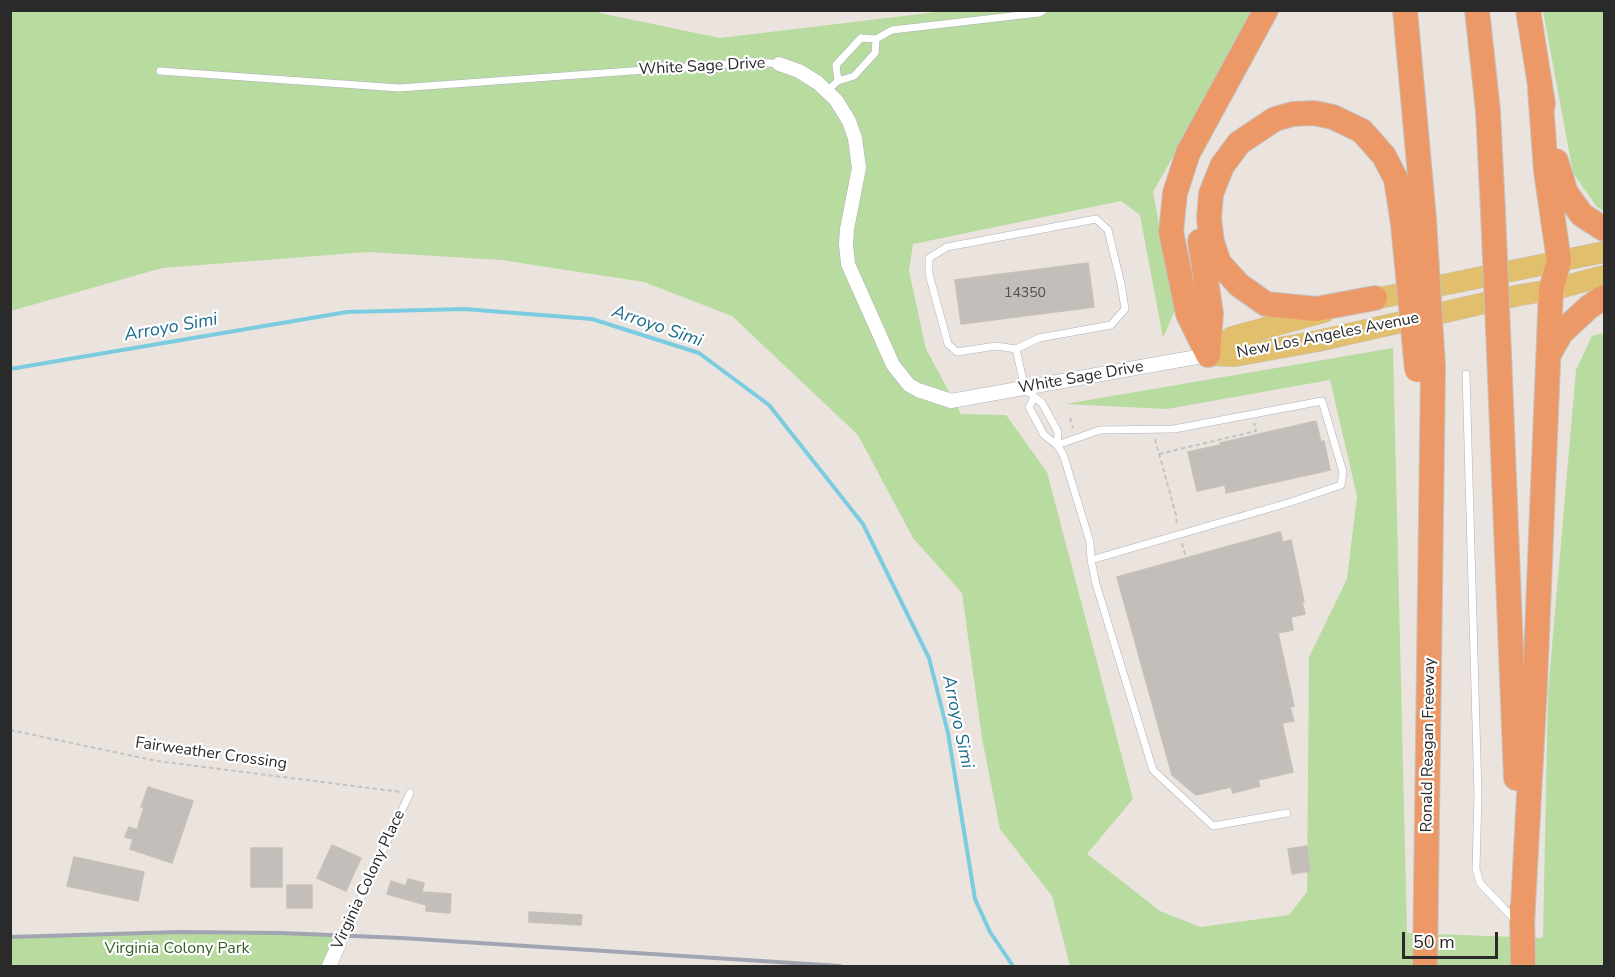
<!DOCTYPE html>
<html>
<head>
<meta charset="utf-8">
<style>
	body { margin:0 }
	#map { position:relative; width:1615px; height:977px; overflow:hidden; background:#ebe4de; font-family:"Nunito Sans",sans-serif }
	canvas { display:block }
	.frame { position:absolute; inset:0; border:12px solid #2a2a2a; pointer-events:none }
	.scale { position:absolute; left:1402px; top:932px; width:96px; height:27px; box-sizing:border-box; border:3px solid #2a2a2a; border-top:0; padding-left:8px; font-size:18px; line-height:21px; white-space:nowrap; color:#2a2a2a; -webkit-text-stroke:4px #fff; paint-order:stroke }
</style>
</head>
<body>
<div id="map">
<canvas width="1615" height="977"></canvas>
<div class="frame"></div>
<div class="scale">50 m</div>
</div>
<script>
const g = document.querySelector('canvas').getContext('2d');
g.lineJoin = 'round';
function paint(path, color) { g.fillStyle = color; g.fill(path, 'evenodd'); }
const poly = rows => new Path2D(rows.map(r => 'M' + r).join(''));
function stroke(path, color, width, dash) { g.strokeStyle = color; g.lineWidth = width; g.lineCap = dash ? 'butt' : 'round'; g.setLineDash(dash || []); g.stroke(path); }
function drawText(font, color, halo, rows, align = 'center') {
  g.font = font + ' "Nunito Sans",sans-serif'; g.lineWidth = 4.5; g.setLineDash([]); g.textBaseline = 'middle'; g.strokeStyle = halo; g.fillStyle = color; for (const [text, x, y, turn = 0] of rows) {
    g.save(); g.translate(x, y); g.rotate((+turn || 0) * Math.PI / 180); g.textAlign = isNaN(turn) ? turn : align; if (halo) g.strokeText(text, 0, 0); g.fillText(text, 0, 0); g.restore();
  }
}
paint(poly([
	[599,10,600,13,720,38,945,11,1252,11,1233,51,1153,192,1175,310,1163,338,1140,215,1121,201,913,244,909,271,926,349,961,414,1006,415,1047,472,1133,799,1087,854,1160,911,1200,927,1289,915,1307,892,1309,657,1347,579,1357,496,1330,380,1167,409,1065,404,1393,348,1407,933,1543,938,1548,692,1576,370,1592,336,1604,333,1604,966,1070,966,1052,896,1000,829,982,738,962,593,913,538,858,435,732,316,644,282,501,260,368,252,162,268,11,311,11,11],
	[1543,11,1604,11,1604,211,1597,207,1573,173],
	[179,932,343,936,329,966,11,966,10,937]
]), '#b8dba0');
stroke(poly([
	[10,369,347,312,464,309,592,319,699,353,769,405,863,524,929,658,948,733,975,899,990,932,1013,966]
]), '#7ccce1', 4);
const building = poly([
	[1088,263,1094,307,961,324,955,280,1088,263],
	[1316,421,1321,442,1324,441,1330,470,1226,493,1225,485,1197,491,1188,452,1220,445,1220,443,1316,421],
	[1280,532,1283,542,1291,540,1304,602,1302,602,1305,614,1291,617,1293,630,1278,633,1294,706,1290,707,1294,721,1282,723,1293,772,1258,780,1260,786,1233,793,1231,787,1196,795,1172,775,1117,577,1280,532],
	[148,787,193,801,172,863,130,849,133,839,125,837,129,827,137,830,144,807,141,807,148,787],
	[332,845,361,858,346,891,317,878,332,845],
	[1307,846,1310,871,1292,874,1288,849,1307,846],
	[251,848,282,848,282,887,251,887,251,848],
	[74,857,144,872,138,901,67,886,74,857],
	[408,879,424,883,422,892,451,894,450,913,426,911,426,905,387,894,391,881,406,886,408,879],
	[287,885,312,885,312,908,287,908,287,885],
	[529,912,582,915,581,925,529,922,529,912]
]);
paint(building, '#c3beba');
stroke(building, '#c6c0b8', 1.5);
const lane = poly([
	[160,71,399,88,741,63,749,61,779,64],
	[838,81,836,65,861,38,876,39,892,30,1039,13,1044,10],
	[827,91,838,81,854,76,875,53,876,39],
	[1016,349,1039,338,1111,325,1125,309,1121,284,1108,230,1096,219,947,247,929,258,929,274,948,344,957,352,996,346,1016,349,1025,389,1042,403,1058,432,1057,445],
	[1466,374,1478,795,1476,869,1480,883,1515,920],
	[1034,398,1029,407,1044,435,1057,445,1063,454,1090,542,1091,560,1096,584,1153,770,1213,826,1287,813],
	[1057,445,1100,430,1174,429,1322,401,1343,472,1341,485,1291,502,1091,560],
	[339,944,410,793]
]);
const street = poly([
	[779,64,799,71,818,83,836,100,849,121,855,138,859,168,847,229,846,244,848,264,893,365,909,385,918,390,951,401,1208,355],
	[329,966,339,944]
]);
const primary = poly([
	[1360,302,1604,252],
	[1208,355,1232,337,1324,312],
	[1208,355,1235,356,1318,341,1520,295,1551,290,1604,276]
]);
const highway = poly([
	[1405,10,1424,219],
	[1477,10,1488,111,1493,212],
	[1528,10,1543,104],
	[1556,161,1566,193,1582,215,1604,229],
	[1200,241,1211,313,1208,355],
	[1375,298,1316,309,1266,304,1239,285,1219,263,1212,242,1209,219,1211,194,1222,166,1239,143,1275,119,1293,114,1314,113,1333,117,1362,131,1384,156,1396,179,1403,224],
	[1499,353,1516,778],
	[1549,354,1561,333,1589,307,1604,297],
	[1208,355,1188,314,1171,232,1175,193,1188,153,1266,10],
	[1522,909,1523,966],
	[1522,925,1535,684,1551,290,1559,261,1546,171,1540,89],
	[1425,966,1433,367]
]);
stroke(lane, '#aeb1b9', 8);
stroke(street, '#aeb1b9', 15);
stroke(primary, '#c3c3c3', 22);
stroke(highway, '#c3c3c3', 26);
stroke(poly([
	[1070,418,1073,428],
	[1155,439,1176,515,1177,526],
	[1159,454,1256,431,1254,423],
	[1182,543,1186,558],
	[10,730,157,761,401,792]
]), '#c3c3c3', 2, [4.5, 3]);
stroke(lane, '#fff', 7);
stroke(street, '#fff', 14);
stroke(primary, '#e1bf6d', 21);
stroke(highway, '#ec9967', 24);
stroke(poly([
	[10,937,179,932,281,933,401,938,840,966]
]), '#a1a5b2', 4);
const highwayBridge = poly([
	[1493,212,1499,353],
	[1424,219,1433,367],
	[1403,224,1417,370]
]);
stroke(highwayBridge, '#c3c3c3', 26, []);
stroke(highwayBridge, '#ec9967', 24);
drawText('14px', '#504f4e', null, [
	["14350",1025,294]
]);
drawText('16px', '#2a2a2a', '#fff', [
	["White Sage Drive",702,67,-3],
	["New Los Angeles Avenue",1328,336,-11],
	["White Sage Drive",1081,378,-10],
	["Ronald Reagan Freeway",1429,745,-89],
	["Fairweather Crossing",211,754,8],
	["Virginia Colony Place",369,880,-65]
]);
drawText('16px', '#335f22', '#fff', [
	["Virginia Colony Park",177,949]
]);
drawText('italic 18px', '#1c6c8c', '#fff', [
	["Arroyo Simi",657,327,19],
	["Arroyo Simi",171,328,-10],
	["Arroyo Simi",957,722,78]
]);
</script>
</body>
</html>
